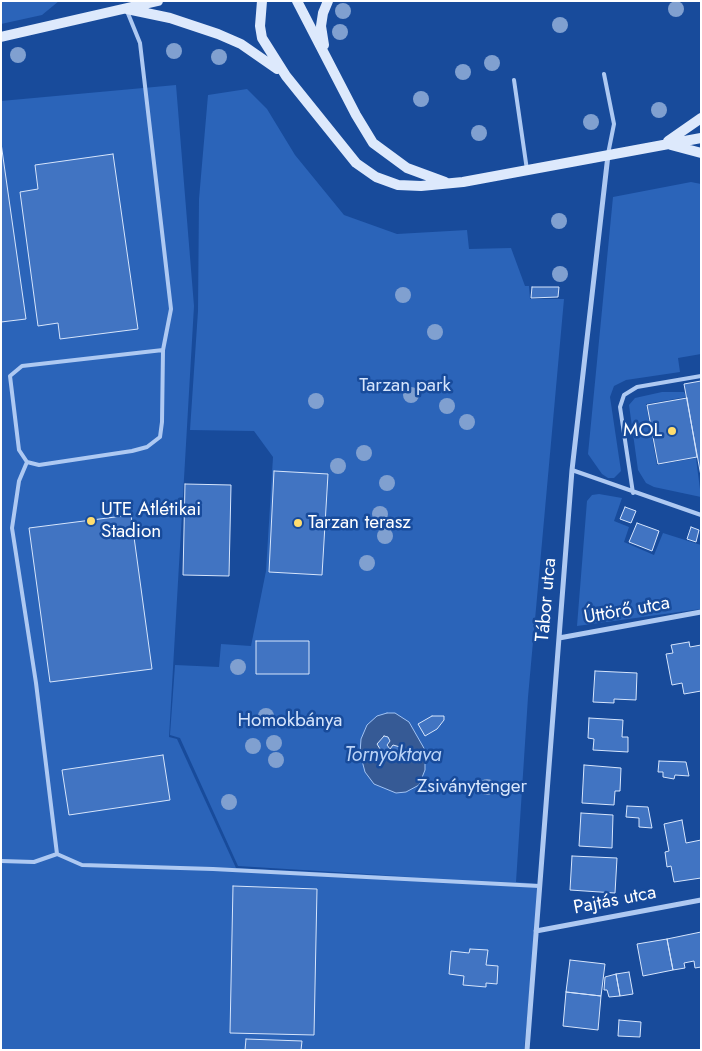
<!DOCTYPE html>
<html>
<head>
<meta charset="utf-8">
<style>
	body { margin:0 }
	#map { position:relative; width:702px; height:1051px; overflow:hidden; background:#184b9b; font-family:Jost,sans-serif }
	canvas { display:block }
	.frame { position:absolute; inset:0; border:2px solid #fff; pointer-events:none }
</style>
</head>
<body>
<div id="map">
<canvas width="702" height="1051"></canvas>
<div class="frame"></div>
</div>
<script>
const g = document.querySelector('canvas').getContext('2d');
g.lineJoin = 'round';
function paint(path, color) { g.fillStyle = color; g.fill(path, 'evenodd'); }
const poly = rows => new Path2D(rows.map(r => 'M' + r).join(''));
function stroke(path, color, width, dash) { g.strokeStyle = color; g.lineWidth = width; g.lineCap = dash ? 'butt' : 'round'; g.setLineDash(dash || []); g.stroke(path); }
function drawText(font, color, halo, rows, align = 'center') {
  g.font = font + ' Jost,sans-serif'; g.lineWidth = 5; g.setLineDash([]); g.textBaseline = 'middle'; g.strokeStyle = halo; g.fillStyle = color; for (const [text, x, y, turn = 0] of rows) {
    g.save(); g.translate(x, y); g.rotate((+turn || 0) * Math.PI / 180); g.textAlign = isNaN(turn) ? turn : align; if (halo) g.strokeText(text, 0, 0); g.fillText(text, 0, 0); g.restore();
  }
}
paint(poly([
	[1,1,59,1,42,15,1,24],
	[176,85,194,306,169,737,177,739,236,868,415,877,238,866,180,738,170,735,175,665,219,667,221,644,251,646,266,571,273,457,254,431,190,430,198,311,199,199,208,95,247,89,267,109,295,155,344,215,397,234,467,230,469,249,511,248,525,286,529,286,530,299,564,299,528,697,516,882,540,884,524,1050,1,1050,1,101],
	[691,182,701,184,701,354,678,358,680,372,626,380,614,386,610,397,621,471,614,478,608,478,602,474,588,454,613,197],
	[662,392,684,392,686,397,646,404,657,465,696,458,701,497,654,487,646,483,638,470,629,405,635,398],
	[599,494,622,498,614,521,629,527,624,542,654,555,663,533,701,545,701,609,577,626,587,501,592,495]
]), '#2b64b9');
const water = poly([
	[387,713,395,713,409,722,425,750,425,770,419,785,406,792,396,793,374,784,365,772,360,753,361,739,367,725,377,716,387,713]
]);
paint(water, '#365a95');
stroke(water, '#a1c3f4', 1);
const building = poly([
	[1,143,26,319,1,322,1,143],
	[113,154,138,329,60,339,58,323,38,326,20,192,38,189,35,165,113,154],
	[532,287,559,287,558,297,531,298,532,287],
	[701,381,701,476,684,384,701,381],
	[687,398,697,457,658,464,647,405,687,398],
	[274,471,328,474,322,575,269,572,274,471],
	[185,484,231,485,229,576,183,575,185,484],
	[625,507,636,511,631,523,620,519,625,507],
	[131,515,152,669,50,682,29,528,131,515],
	[637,523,659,531,652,551,629,542,637,523],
	[691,527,699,530,696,542,687,539,691,527],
	[256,641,309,641,309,674,256,674,256,641],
	[689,642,690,647,701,645,701,691,684,694,682,683,672,685,666,654,673,653,671,645,689,642],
	[595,671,637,673,636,700,614,699,614,703,593,702,595,671],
	[432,716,444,716,444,720,437,729,425,736,418,724,432,716],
	[589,718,623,720,622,737,628,737,628,752,593,750,594,739,588,738,589,718],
	[384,736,388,737,390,741,387,745,390,749,393,745,400,747,400,751,392,761,388,761,384,756,386,752,380,749,377,744,384,736],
	[163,755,170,800,69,815,62,770,163,755],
	[659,761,686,762,689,776,675,775,674,779,663,777,663,772,658,772,659,761],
	[584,765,621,768,620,791,615,791,614,805,582,803,584,765],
	[627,806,648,807,652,828,639,827,639,818,626,817,627,806],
	[581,813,613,815,612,848,579,846,581,813],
	[682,820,686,843,701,840,701,878,674,882,671,866,667,867,665,852,669,851,664,824,682,820],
	[572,856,617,858,615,893,570,890,572,856],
	[233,886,317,889,314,1035,230,1033,233,886],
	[701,932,701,967,695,968,694,961,684,963,685,968,673,970,667,939,701,932],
	[667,939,673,970,643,976,637,944,667,939],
	[470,949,488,950,486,965,498,966,497,984,486,983,486,987,463,985,464,976,449,974,451,951,469,953,470,949],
	[570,960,605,964,601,996,566,992,570,960],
	[629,972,633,994,620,996,616,974,629,972],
	[616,974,620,996,609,997,607,990,604,990,605,977,616,974],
	[566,992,601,996,598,1030,563,1026,566,992],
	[619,1020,641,1022,640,1037,618,1036,619,1020],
	[246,1039,302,1041,301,1050,245,1050,246,1039]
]);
paint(building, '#4174c2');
stroke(building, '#d6e5fc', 1);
stroke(poly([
	[127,11,140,43,171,309,163,350,162,422,160,437,147,447,132,451,39,465,27,462,19,450,10,376,22,366,163,350],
	[604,74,614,124,608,154],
	[514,80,527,170],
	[572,470,701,515],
	[633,493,620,407,624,395,637,387,701,376],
	[57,854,82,865,213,869,539,886],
	[1,861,34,862,57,854,36,683,12,528,19,481,27,462]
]), '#aec9f2', 4);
stroke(poly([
	[559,638,701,612],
	[536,931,701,900],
	[527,1050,572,470,608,155]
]), '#aec9f2', 5);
stroke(poly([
	[262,1,260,26,262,38,286,76,356,163,376,177,398,185,421,186,463,182,701,138],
	[297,1,356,115,373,143,407,168,445,182],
	[127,9,170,18,218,34,241,44,277,69],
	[1,37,158,1],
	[324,45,321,26,323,13,328,1],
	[668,141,701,118],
	[671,145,701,153]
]), '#dde9fc', 10);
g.fillStyle = '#80a0d0';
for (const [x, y] of [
	[676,9],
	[343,11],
	[560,25],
	[340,32],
	[174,51],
	[18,55],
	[219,57],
	[492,63],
	[463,72],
	[421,99],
	[659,110],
	[591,122],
	[479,133],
	[559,221],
	[560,274],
	[403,295],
	[435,332],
	[411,395],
	[316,401],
	[447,406],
	[467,422],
	[364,453],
	[338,466],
	[387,483],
	[380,514],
	[385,536],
	[367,563],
	[238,667],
	[266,716],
	[274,743],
	[253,746],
	[276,760],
	[487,787],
	[229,802]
]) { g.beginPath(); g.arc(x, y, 8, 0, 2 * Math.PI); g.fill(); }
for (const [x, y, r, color] of [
	[672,431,5,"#ffdd6f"],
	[91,521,5,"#ffdd6f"],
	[298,523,5,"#ffdd6f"]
]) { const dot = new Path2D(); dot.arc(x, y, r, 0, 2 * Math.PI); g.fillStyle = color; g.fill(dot); stroke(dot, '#184b9b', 2); }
drawText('19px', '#d6e5fc', '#184b9b', [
	["Tarzan park",405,386],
	["Homokbánya",290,721],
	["Zsiványtenger",472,787]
]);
drawText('19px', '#fff', '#184b9b', [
	["MOL",662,431,"right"],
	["UTE Atlétikai",101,510],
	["Stadion",101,532],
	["Tarzan terasz",308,523]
], 'left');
drawText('19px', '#fff', '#184b9b', [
	["Tábor utca",547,600,-85],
	["Úttörő utca",627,611,-10],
	["Pajtás utca",615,901,-11]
]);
drawText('italic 20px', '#bbd4f8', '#184b9b', [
	["Tornyoktava",393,756]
]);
</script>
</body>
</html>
